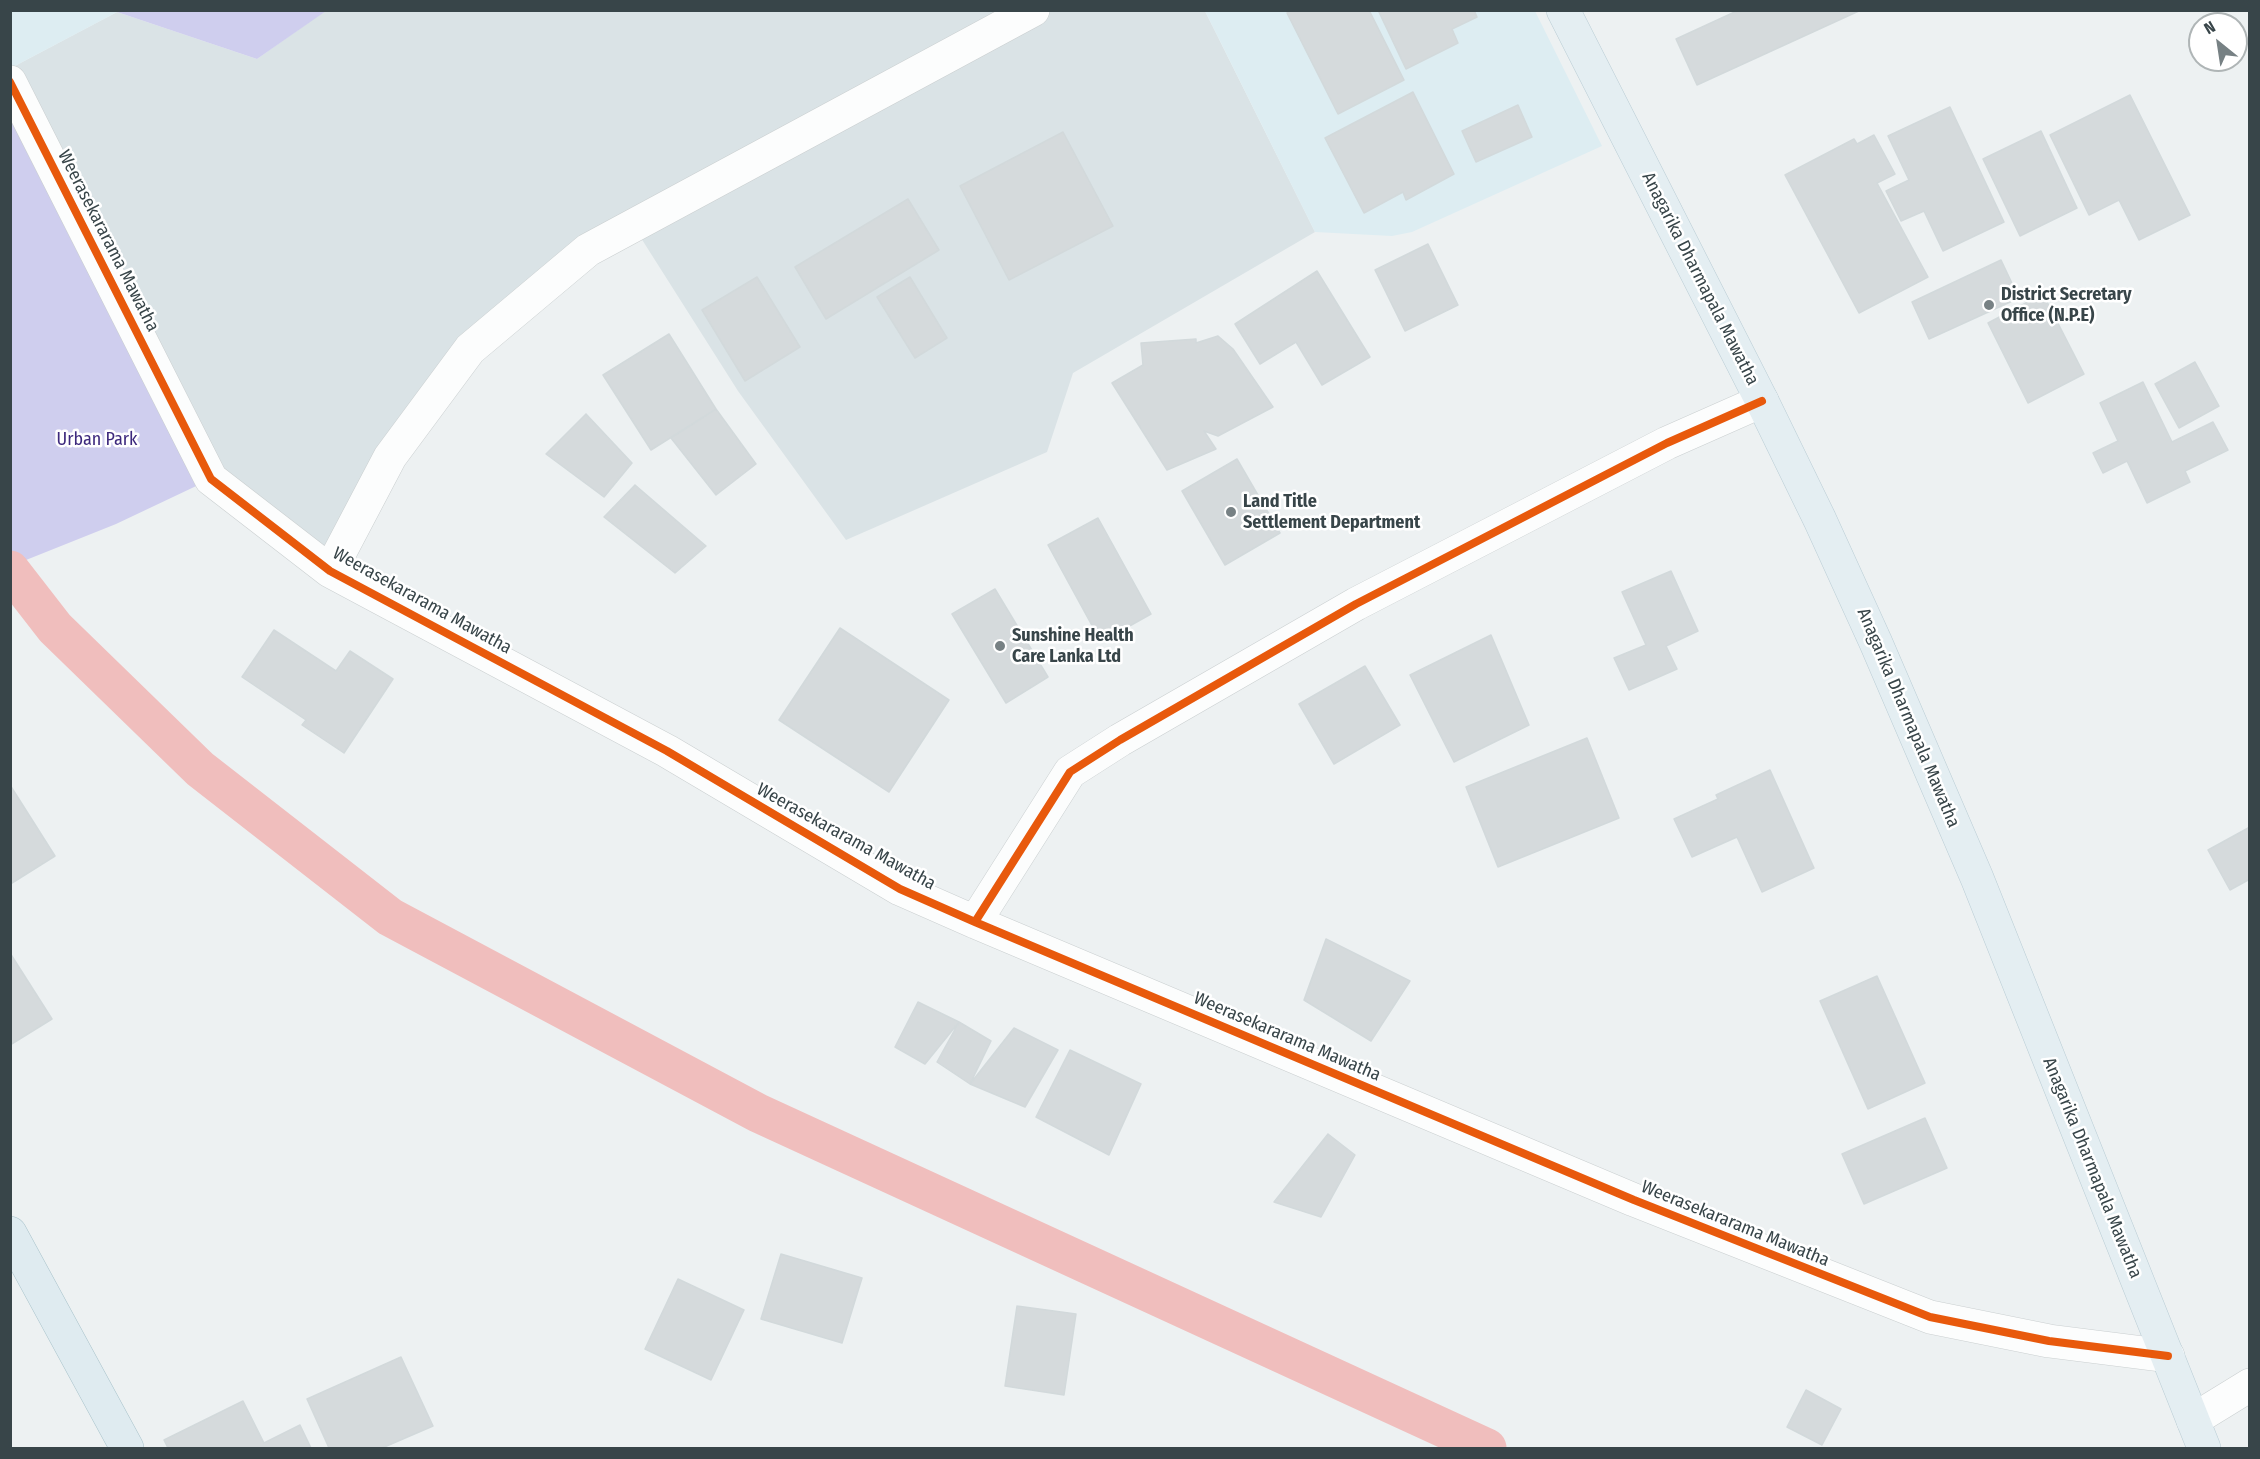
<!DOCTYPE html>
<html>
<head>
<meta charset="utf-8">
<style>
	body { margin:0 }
	#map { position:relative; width:2260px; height:1459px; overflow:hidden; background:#edf1f2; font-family:"Fira Sans Condensed",sans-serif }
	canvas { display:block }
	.frame { position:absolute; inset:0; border:12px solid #384549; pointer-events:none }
	.north { position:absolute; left:2188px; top:12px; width:60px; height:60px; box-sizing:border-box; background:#fff; border:2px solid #afb5b6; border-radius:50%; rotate:330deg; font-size:16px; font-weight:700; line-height:24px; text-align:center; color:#384549 }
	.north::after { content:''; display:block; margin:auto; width:21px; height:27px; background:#778184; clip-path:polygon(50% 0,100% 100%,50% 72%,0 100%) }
</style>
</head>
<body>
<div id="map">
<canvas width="2260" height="1459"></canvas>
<div class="frame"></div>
<div class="north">N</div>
</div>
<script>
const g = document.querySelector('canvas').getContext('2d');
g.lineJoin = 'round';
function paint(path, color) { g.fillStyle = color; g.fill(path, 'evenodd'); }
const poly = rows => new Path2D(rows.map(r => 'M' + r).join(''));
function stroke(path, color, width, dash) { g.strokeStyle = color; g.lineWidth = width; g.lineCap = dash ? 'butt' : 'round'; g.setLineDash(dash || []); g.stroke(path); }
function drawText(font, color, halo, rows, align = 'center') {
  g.font = font + ' "Fira Sans Condensed",sans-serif'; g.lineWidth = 5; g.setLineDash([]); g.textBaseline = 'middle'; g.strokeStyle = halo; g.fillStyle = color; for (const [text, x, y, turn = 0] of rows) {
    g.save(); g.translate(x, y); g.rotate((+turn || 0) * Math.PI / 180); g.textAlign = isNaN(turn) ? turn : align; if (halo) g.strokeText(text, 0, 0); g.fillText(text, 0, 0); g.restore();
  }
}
paint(poly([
	[326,10,1205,11,1315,232,1073,373,1047,452,846,540,738,391,634,227,470,349,330,571,211,479,11,68,117,12,257,59]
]), '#dae3e6');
paint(poly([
	[11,11,119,11,11,68],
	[1205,11,1535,11,1602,146,1412,232,1392,236,1315,232]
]), '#ddedf2');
paint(poly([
	[119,11,119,10,326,11,257,59,117,12],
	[10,82,211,479,116,524,11,566]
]), '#cfceee');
stroke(poly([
	[10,570,55,628,200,769,390,917,758,1113,1487,1448]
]), '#f0bebd', 39);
const building = poly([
	[1292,10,1369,10,1404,80,1338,114,1287,13,1292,10],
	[1378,10,1474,10,1477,17,1452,29,1458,43,1406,69,1378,10],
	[1739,10,1861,10,1697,85,1676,39,1739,10],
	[1413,92,1454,174,1406,200,1403,192,1364,213,1325,138,1413,92],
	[2130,95,2190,215,2139,240,2119,200,2089,215,2050,135,2130,95],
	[1518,105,1532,137,1476,162,1462,131,1518,105],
	[1950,107,2004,222,1943,251,1924,211,1901,221,1886,191,1909,180,1888,136,1950,107],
	[2041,131,2077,208,2020,236,1983,159,2041,131],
	[1063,132,1113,226,1009,280,960,186,1063,132],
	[1874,135,1895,174,1877,183,1928,277,1859,313,1785,175,1854,139,1857,144,1874,135],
	[908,199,939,250,826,319,795,267,908,199],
	[1428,244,1458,305,1405,331,1375,270,1428,244],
	[2001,260,2019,298,1929,339,1912,302,2001,260],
	[1317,271,1370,357,1322,385,1296,342,1260,364,1235,324,1317,271],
	[757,277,800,347,745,381,702,310,757,277],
	[910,277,947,338,915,358,877,297,910,277],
	[2043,294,2084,374,2028,403,1988,323,2043,294],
	[669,334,716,409,651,450,603,375,669,334],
	[1218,336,1233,349,1273,407,1218,436,1204,431,1216,449,1167,470,1112,383,1143,365,1141,343,1196,339,1196,343,1218,336],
	[2195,362,2219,406,2179,428,2155,384,2195,362],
	[2143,382,2172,442,2213,422,2228,450,2185,471,2190,482,2147,503,2127,461,2103,473,2093,453,2118,441,2100,403,2143,382],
	[716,409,756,464,716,495,671,438,716,409],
	[586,414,632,463,604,497,546,454,586,414],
	[1237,459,1280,533,1225,565,1182,491,1237,459],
	[635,485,706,546,675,573,604,517,635,485],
	[1098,518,1151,614,1101,642,1048,545,1098,518],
	[1671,571,1698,631,1666,646,1677,669,1629,690,1614,658,1646,645,1622,592,1671,571],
	[995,589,1048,677,1006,703,952,614,995,589],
	[840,628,949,700,889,792,779,720,840,628],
	[274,630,336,671,350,651,393,679,344,753,302,725,306,720,242,677,274,630],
	[1491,635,1529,725,1454,762,1410,675,1491,635],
	[1365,666,1400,725,1334,764,1299,704,1365,666],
	[1587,738,1619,818,1498,867,1466,787,1587,738],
	[1770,770,1814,868,1762,892,1737,837,1692,857,1674,819,1718,799,1716,795,1770,770],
	[10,785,55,856,12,883,10,881,10,785],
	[2250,827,2250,879,2230,890,2208,850,2250,827],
	[1326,939,1410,981,1371,1041,1304,1000,1326,939],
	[10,953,52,1019,10,1045,10,953],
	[1877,976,1925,1083,1868,1109,1820,1001,1877,976],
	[918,1002,959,1022,925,1064,895,1047,918,1002],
	[959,1022,991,1041,970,1084,937,1062,959,1022],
	[1014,1028,1058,1050,1025,1107,970,1084,1014,1028],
	[1070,1050,1141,1084,1109,1155,1036,1117,1070,1050],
	[1925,1118,1947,1168,1864,1204,1842,1154,1925,1118],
	[1328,1134,1355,1155,1321,1217,1274,1202,1328,1134],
	[781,1254,862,1278,842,1343,761,1319,781,1254],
	[678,1279,744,1310,711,1380,645,1349,678,1279],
	[1017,1306,1076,1314,1064,1395,1005,1386,1017,1306],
	[401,1357,433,1426,382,1448,329,1448,307,1399,401,1357],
	[1806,1390,1841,1409,1822,1445,1787,1427,1806,1390],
	[243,1401,264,1443,300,1425,311,1448,168,1448,164,1440,243,1401]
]);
paint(building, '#d5dadc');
stroke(building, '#d2d9db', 1.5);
const minor = poly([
	[10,82,211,479,330,571,667,751,900,889,975,922,1634,1200,1930,1317,2049,1341,2168,1356],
	[330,571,390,457,470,349,588,250,1033,10],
	[975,922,1070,772,1120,740,1356,604,1667,443,1762,401],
	[2193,1420,2250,1385]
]);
const primary = poly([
	[1563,10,1762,401,1820,520,1876,643,1977,878,2204,1448]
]);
const trunk = poly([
	[10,1233,127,1448]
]);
stroke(minor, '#cacfd0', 34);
stroke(primary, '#bacdd5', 34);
stroke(trunk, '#a8c2ca', 34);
stroke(minor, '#fcfdfd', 33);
stroke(primary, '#e4eef2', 33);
stroke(trunk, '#dfebf0', 33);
stroke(poly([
	[10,82,211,479,330,571,667,751,900,889,975,922,1634,1200,1930,1317,2049,1341,2168,1356],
	[975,922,1070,772,1120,740,1356,604,1667,443,1762,401]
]), '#e8590c', 8);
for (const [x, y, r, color] of [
	[1989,305,6,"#778184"],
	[1231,512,6,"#778184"],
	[1000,646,6,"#778184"]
]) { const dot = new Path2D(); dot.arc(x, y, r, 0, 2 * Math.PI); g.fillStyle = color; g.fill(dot); stroke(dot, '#fff', 2); }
drawText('18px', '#384549', '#fff', [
	["Weerasekararama Mawatha",108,241,63],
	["Anagarika Dharmapala Mawatha",1700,279,63],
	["Weerasekararama Mawatha",422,601,29],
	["Anagarika Dharmapala Mawatha",1908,718,67],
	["Weerasekararama Mawatha",846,837,29],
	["Weerasekararama Mawatha",1287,1037,23],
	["Anagarika Dharmapala Mawatha",2092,1168,68],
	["Weerasekararama Mawatha",1735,1224,22]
]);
drawText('bold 18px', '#384549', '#fff', [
	["District Secretary",2001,295],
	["Office (N.P.E)",2001,316],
	["Land Title",1243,502],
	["Settlement Department",1243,523],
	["Sunshine Health",1012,636],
	["Care Lanka Ltd",1012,657]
], 'left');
drawText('18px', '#3d297d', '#fff', [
	["Urban Park",97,440]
]);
</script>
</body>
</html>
